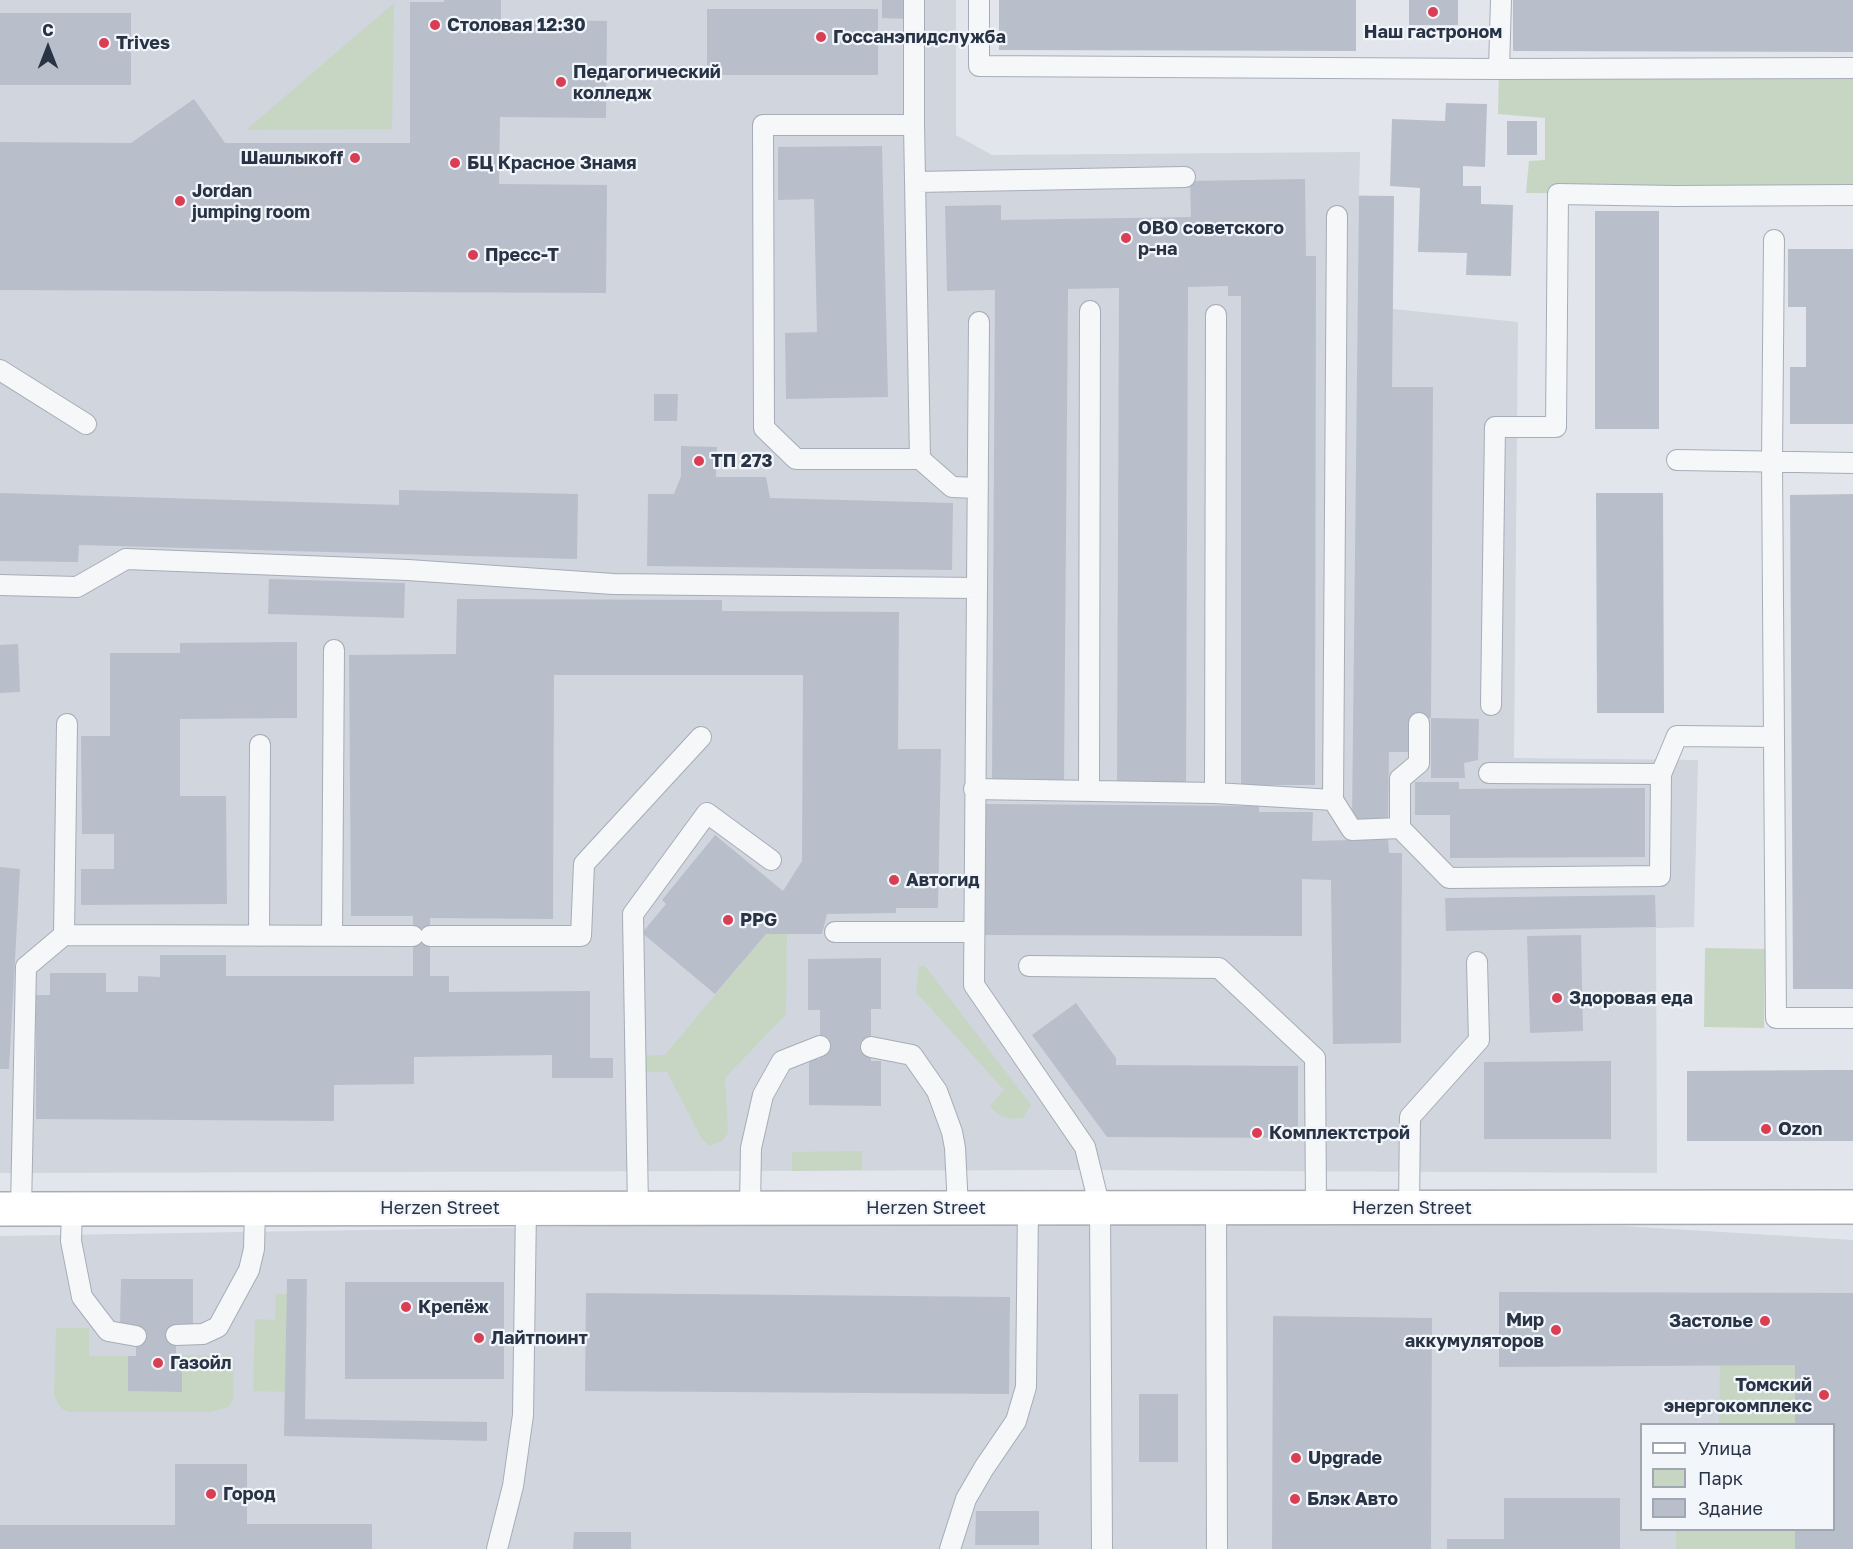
<!DOCTYPE html>
<html>
<head>
<meta charset="utf-8">
<style>
	body { margin:0 }
	#map { position:relative; width:1853px; height:1549px; overflow:hidden; background:#e2e6ec; font-family:"Golos Text",sans-serif }
	canvas { display:block }
	.legend { position:absolute; left:1640px; top:1423px; width:195px; height:108px; box-sizing:border-box; background:#f2f5f9; border:2px solid #a1a7b1; margin:0; padding:8px 10px; list-style:none; font-size:18px; color:#283346 }
	.legend li { display:flex; align-items:center; gap:12px; height:30px }
	.legend b { width:30px; border:2px solid #a1a7b1 }
	.north { position:absolute; left:18px; top:18px; width:60px; height:60px; -webkit-text-stroke:4px #f2f5f9; paint-order:stroke; rotate:0deg; font-size:16px; font-weight:700; line-height:24px; text-align:center; color:#283346 }
	.north::after { content:''; display:block; margin:auto; width:21px; height:27px; background:#283346; clip-path:polygon(50% 0,100% 100%,50% 72%,0 100%) }
</style>
</head>
<body>
<div id="map">
<canvas width="1853" height="1549"></canvas>
<ul class="legend">
<li><b style="height:8px;background:#fff"></b>Улица</li>
<li><b style="height:16px;background:#c7d6c3"></b>Парк</li>
<li><b style="height:16px;background:#b9bfca"></b>Здание</li>
</ul>
<div class="north">С</div>
</div>
<script>
const g = document.querySelector('canvas').getContext('2d');
g.lineJoin = 'round';
function paint(path, color) { g.fillStyle = color; g.fill(path, 'evenodd'); }
const poly = rows => new Path2D(rows.map(r => 'M' + r).join(''));
function stroke(path, color, width, dash) { g.strokeStyle = color; g.lineWidth = width; g.lineCap = dash ? 'butt' : 'round'; g.setLineDash(dash || []); g.stroke(path); }
function drawText(font, color, halo, rows, align = 'center') {
  g.font = font + ' "Golos Text",sans-serif'; g.lineWidth = 4.5; g.setLineDash([]); g.textBaseline = 'middle'; g.strokeStyle = halo; g.fillStyle = color; for (const [text, x, y, turn = 0] of rows) {
    g.save(); g.translate(x, y); g.rotate((+turn || 0) * Math.PI / 180); g.textAlign = isNaN(turn) ? turn : align; if (halo) g.strokeText(text, 0, 0); g.fillText(text, 0, 0); g.restore();
  }
}
paint(poly([
	[0,0,956,0,956,135,992,155,1360,152,1359,195,1394,196,1393,309,1518,322,1514,758,1698,760,1694,927,1656,928,1657,1173,1080,1170,0,1173],
	[1095,1218,1623,1226,1853,1240,1853,1549,0,1549,0,1236],
	[1642,1424,1834,1424,1834,1530,1642,1530]
]), '#d0d5de');
paint(poly([
	[394,3,392,129,246,130],
	[1853,68,1853,195,1526,193,1529,161,1545,160,1545,118,1498,114,1499,69],
	[766,934,787,934,786,1014,725,1078,728,1133,722,1141,710,1146,702,1139,667,1072,637,1072,636,1056,665,1055],
	[1705,948,1765,949,1764,1028,1704,1027],
	[919,966,925,966,1031,1105,1023,1118,1013,1119,1000,1116,990,1106,1004,1090,916,992],
	[862,1151,862,1170,792,1171,792,1152],
	[276,1294,287,1294,285,1392,253,1391,255,1319,275,1320],
	[56,1328,89,1328,89,1356,128,1356,129,1391,182,1392,182,1355,234,1356,233,1398,229,1407,211,1412,70,1412,62,1409,57,1402,54,1394],
	[1720,1365,1795,1365,1795,1424,1719,1424],
	[1676,1530,1795,1530,1795,1549,1676,1549]
]), '#c7d6c3');
paint(poly([
	[444,0,501,0,501,20,607,21,606,118,500,117,499,184,607,185,606,293,0,290,0,142,131,143,194,99,225,143,410,143,410,2,444,2],
	[882,0,909,0,909,19,882,18],
	[999,0,1356,0,1356,51,999,50],
	[1409,0,1458,0,1458,25,1409,25],
	[1513,0,1853,0,1853,52,1513,51],
	[707,9,878,9,878,75,707,75],
	[0,13,131,13,131,85,0,85],
	[1446,103,1487,104,1485,167,1463,166,1463,186,1481,186,1481,204,1513,205,1511,276,1466,275,1467,253,1418,252,1420,188,1390,186,1392,119,1445,121],
	[1507,121,1537,121,1537,155,1507,155],
	[882,146,888,397,786,399,785,333,817,332,814,199,778,200,778,147],
	[1305,179,1306,256,1316,256,1315,785,1241,785,1241,296,1228,296,1228,286,1188,287,1186,784,1117,784,1119,288,1068,289,1064,781,992,781,995,290,947,291,945,206,1001,205,1001,220,1191,217,1190,181],
	[1359,196,1394,196,1392,387,1433,387,1431,718,1411,718,1411,752,1389,752,1388,821,1352,820],
	[1595,211,1659,211,1659,429,1595,429],
	[1788,249,1853,249,1853,424,1790,424,1790,367,1806,367,1806,307,1788,307],
	[654,394,678,394,677,421,654,421],
	[681,446,717,447,716,477,766,477,770,498,953,503,952,570,647,566,648,494,674,494,681,476],
	[399,490,578,494,577,559,79,545,78,562,0,561,0,493,399,505],
	[1596,493,1663,493,1664,713,1597,713],
	[1853,494,1853,989,1793,989,1790,495],
	[269,579,405,583,404,618,268,614],
	[457,599,722,600,722,611,899,612,898,749,941,749,938,908,896,908,896,913,827,914,822,934,766,934,715,994,642,933,666,904,662,900,715,835,783,891,802,861,803,675,554,675,553,919,430,918,430,976,449,976,449,992,590,991,590,1058,613,1058,613,1078,552,1078,552,1055,414,1057,414,1084,334,1085,334,1121,36,1119,36,995,50,995,50,973,106,973,106,992,138,992,138,976,160,977,160,955,226,955,226,976,413,976,413,916,351,916,349,655,456,654],
	[297,642,297,718,180,719,180,796,226,796,227,904,81,905,81,869,114,869,114,834,82,834,81,736,110,736,110,653,180,653,180,643],
	[18,644,20,692,0,693,0,645],
	[1431,718,1479,719,1478,760,1464,763,1465,778,1431,778],
	[1415,782,1459,782,1459,789,1645,788,1645,857,1450,858,1450,815,1415,815],
	[984,804,1259,806,1259,812,1313,812,1312,841,1388,839,1389,853,1402,853,1401,1043,1333,1044,1331,880,1302,879,1302,936,984,935],
	[0,867,20,869,9,1069,0,1069],
	[1655,895,1656,927,1446,931,1445,898],
	[1581,935,1583,1031,1530,1033,1527,936],
	[881,958,881,1009,871,1009,871,1061,881,1061,881,1106,809,1105,809,1059,820,1059,820,1010,808,1010,808,959],
	[1076,1003,1116,1058,1116,1065,1298,1066,1298,1138,1107,1137,1032,1035],
	[1611,1061,1611,1139,1484,1139,1484,1062],
	[1828,1070,1853,1070,1853,1141,1687,1141,1687,1071],
	[121,1279,193,1279,193,1327,176,1327,176,1355,182,1355,182,1392,128,1391,128,1356,136,1356,136,1326,120,1326],
	[287,1279,307,1279,305,1419,487,1422,487,1441,284,1436],
	[345,1282,504,1282,504,1379,345,1379],
	[1499,1292,1853,1293,1853,1549,1795,1549,1795,1530,1834,1530,1834,1424,1795,1424,1795,1365,1499,1367],
	[586,1293,1010,1297,1009,1394,585,1391],
	[1273,1316,1432,1318,1431,1549,1272,1549],
	[1139,1394,1178,1394,1178,1462,1139,1462],
	[175,1464,247,1464,247,1524,372,1524,372,1549,0,1549,0,1525,175,1525],
	[1504,1498,1620,1498,1620,1549,1447,1549,1447,1539,1504,1539],
	[976,1511,1039,1511,1039,1545,975,1545],
	[574,1532,631,1532,631,1549,573,1549]
]), '#b9bfca');
const lane = poly([
	[914,0,914,125,920,459],
	[979,0,979,66,1499,69,1853,68],
	[1499,69,1501,0],
	[914,125,763,125,764,428,796,459,920,459,952,487,978,488],
	[916,182,1185,177],
	[1337,216,1333,800,1352,830,1400,828],
	[1774,240,1772,461,1776,1018,1853,1018],
	[979,322,974,985,1085,1147,1100,1208,1102,1549],
	[0,370,86,424],
	[1677,460,1853,463],
	[0,585,77,587,126,559,408,570,613,584,975,588],
	[1491,705,1495,427,1556,427,1558,194,1674,196,1853,195],
	[1419,723,1419,763,1400,779,1400,828,1449,878,1660,876,1661,774,1677,736,1774,737],
	[1489,773,1661,774],
	[974,789,1215,793,1333,800],
	[1089,791,1090,311],
	[1215,793,1216,315],
	[835,932,974,932],
	[64,935,67,724],
	[259,936,260,745],
	[332,936,334,650],
	[430,936,581,936,584,864,701,737],
	[1029,966,1219,968,1315,1058,1316,1208],
	[871,1047,912,1055,937,1091,952,1132,955,1148,958,1208],
	[21,1208,26,967,64,935,413,936],
	[638,1208,633,914,707,813,771,860],
	[750,1208,751,1148,763,1095,782,1061,820,1046],
	[1216,1208,1217,1549],
	[1409,1208,1410,1117,1479,1040,1477,962],
	[72,1209,71,1241,82,1297,108,1331,136,1336],
	[176,1335,203,1334,218,1327,249,1270,254,1249,255,1208],
	[497,1549,513,1486,523,1415,526,1208],
	[950,1549,966,1499,984,1468,1016,1421,1026,1387,1028,1208]
]);
const secondary = poly([
	[0,1209,1853,1207]
]);
stroke(lane, '#a6adb7', 22);
stroke(secondary, '#a6adb7', 36);
stroke(lane, '#f5f7f9', 20);
stroke(secondary, '#fff', 33);
for (const [x, y, r, color] of [
	[1433,12,6,"#da3e53"],
	[435,25,6,"#da3e53"],
	[821,37,6,"#da3e53"],
	[104,43,6,"#da3e53"],
	[561,82,6,"#da3e53"],
	[355,158,6,"#da3e53"],
	[455,163,6,"#da3e53"],
	[180,201,6,"#da3e53"],
	[1126,238,6,"#da3e53"],
	[473,255,6,"#da3e53"],
	[699,461,6,"#da3e53"],
	[894,880,6,"#da3e53"],
	[728,920,6,"#da3e53"],
	[1557,998,6,"#da3e53"],
	[1766,1129,6,"#da3e53"],
	[1257,1133,6,"#da3e53"],
	[406,1307,6,"#da3e53"],
	[1765,1321,6,"#da3e53"],
	[1556,1330,6,"#da3e53"],
	[479,1338,6,"#da3e53"],
	[158,1363,6,"#da3e53"],
	[1824,1395,6,"#da3e53"],
	[1296,1458,6,"#da3e53"],
	[211,1494,6,"#da3e53"],
	[1295,1499,6,"#da3e53"]
]) { const dot = new Path2D(); dot.arc(x, y, r, 0, 2 * Math.PI); g.fillStyle = color; g.fill(dot); stroke(dot, '#f2f5f9', 2); }
drawText('bold 18px', '#283346', '#f2f5f9', [
	["Столовая 12:30",447,25],
	["Наш гастроном",1433,32,"center"],
	["Госсанэпидслужба",833,37],
	["Trives",116,43],
	["Педагогический",573,72],
	["колледж",573,93],
	["Шашлыкoff",343,158,"right"],
	["БЦ Красное Знамя",467,163],
	["Jordan",192,191],
	["jumping room",192,212],
	["ОВО советского",1138,228],
	["р-на",1138,249],
	["Пресс-Т",485,255],
	["ТП 273",711,461],
	["Автогид",906,880],
	["PPG",740,920],
	["Здоровая еда",1569,998],
	["Ozon",1778,1129],
	["Комплектстрой",1269,1133],
	["Крепёж",418,1307],
	["Мир",1544,1320,"right"],
	["аккумуляторов",1544,1341,"right"],
	["Застолье",1753,1321,"right"],
	["Лайтпоинт",491,1338],
	["Газойл",170,1363],
	["Томский",1812,1385,"right"],
	["энергокомплекс",1812,1406,"right"],
	["Upgrade",1308,1458],
	["Город",223,1494],
	["Блэк Авто",1307,1499]
], 'left');
drawText('18px', '#283346', '#f2f5f9', [
	["Herzen Street",440,1208],
	["Herzen Street",926,1208],
	["Herzen Street",1412,1208]
]);
</script>
</body>
</html>
